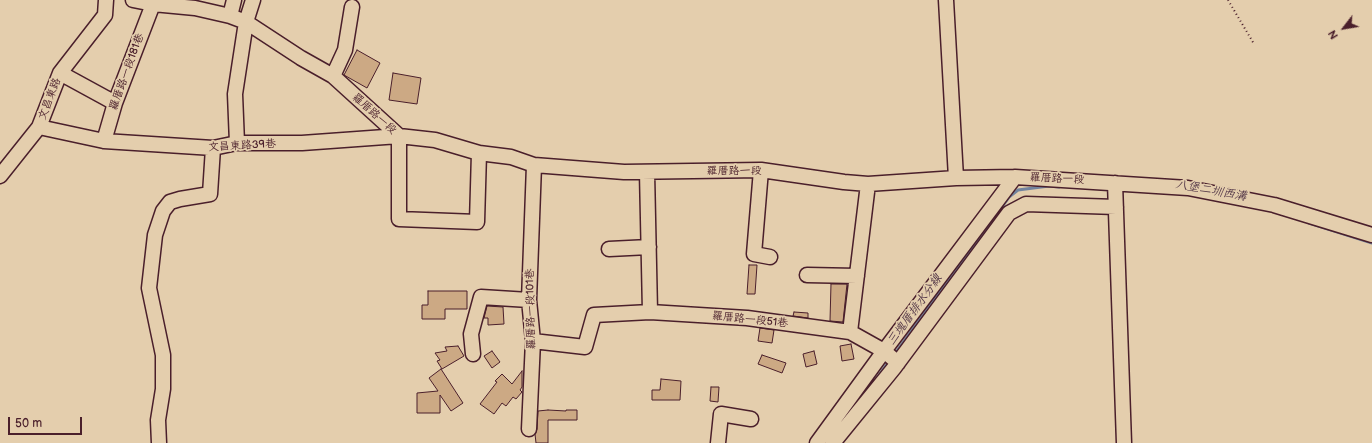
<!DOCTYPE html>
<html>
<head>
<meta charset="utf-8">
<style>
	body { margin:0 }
	#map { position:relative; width:1372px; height:443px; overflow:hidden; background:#e4cead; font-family:"Balsamiq Sans",sans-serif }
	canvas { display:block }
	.north { position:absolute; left:1324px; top:8px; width:40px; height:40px; -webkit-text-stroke:3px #e4cead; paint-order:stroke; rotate:239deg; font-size:11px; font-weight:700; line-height:16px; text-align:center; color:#4a1f2b }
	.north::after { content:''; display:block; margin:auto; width:14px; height:18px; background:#4a1f2b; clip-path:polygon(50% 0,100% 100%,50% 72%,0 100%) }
	.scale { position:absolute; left:8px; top:417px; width:74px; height:18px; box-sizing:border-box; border:2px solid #4a1f2b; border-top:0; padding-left:5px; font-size:12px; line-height:14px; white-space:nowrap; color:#4a1f2b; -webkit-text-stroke:3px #e4cead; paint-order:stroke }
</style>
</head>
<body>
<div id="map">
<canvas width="1372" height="443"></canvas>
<div class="north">N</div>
<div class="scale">50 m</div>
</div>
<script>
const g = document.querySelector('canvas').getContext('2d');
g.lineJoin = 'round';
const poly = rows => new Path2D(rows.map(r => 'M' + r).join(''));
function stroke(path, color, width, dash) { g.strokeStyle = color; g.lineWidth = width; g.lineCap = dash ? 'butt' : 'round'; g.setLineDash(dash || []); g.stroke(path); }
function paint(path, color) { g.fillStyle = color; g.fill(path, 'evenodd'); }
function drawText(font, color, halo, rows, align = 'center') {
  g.font = font + ' "Balsamiq Sans","LXGW WenKai TC",sans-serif'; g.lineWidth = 3.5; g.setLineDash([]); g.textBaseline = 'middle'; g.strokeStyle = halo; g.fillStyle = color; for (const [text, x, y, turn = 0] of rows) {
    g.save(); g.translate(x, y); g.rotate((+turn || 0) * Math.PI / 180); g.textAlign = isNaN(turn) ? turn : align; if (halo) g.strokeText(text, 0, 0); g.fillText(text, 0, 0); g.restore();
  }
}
stroke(poly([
	[1309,223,1372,243],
	[894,355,1009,197,1018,190,1049,186,1059,187],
	[877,378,889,361]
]), '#72839e', 3);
const building = poly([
	[357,50,380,63,367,88,344,75,357,50],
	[393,73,421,78,417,104,389,100,393,73],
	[749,265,757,265,755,294,747,294,749,265],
	[831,284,847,284,843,322,830,321,831,284],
	[428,291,467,291,467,309,445,309,445,319,422,319,422,305,428,305,428,291],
	[487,306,503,307,504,324,488,325,488,318,484,318,487,306],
	[794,312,808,313,808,318,793,316,794,312],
	[760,328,774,330,772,343,758,341,760,328],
	[851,344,854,359,842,361,840,346,851,344],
	[458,346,464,356,442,369,437,361,440,360,435,353,447,351,445,347,458,346],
	[492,351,500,362,492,368,484,356,492,351],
	[814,351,817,364,806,367,803,354,814,351],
	[762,355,786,363,782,373,758,364,762,355],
	[441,369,463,403,451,411,440,395,440,413,417,413,417,393,438,391,429,378,441,369],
	[522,371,522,387,520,390,522,392,516,399,513,397,506,406,502,403,494,414,480,404,497,382,495,381,502,374,512,384,522,371],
	[661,379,681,381,680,400,652,400,652,390,660,390,661,379],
	[711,387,719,387,718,402,710,401,711,387],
	[548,410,566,411,566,410,577,410,577,420,548,420,548,443,536,443,535,434,537,429,538,411,548,410]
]);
paint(building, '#cca984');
stroke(building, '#4a1f2b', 1);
const minor = poly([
	[133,0,153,4,195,8,230,16,246,22,301,58,333,76,399,136,435,140,479,153,511,157,534,165,624,172,761,170,844,182,868,184,956,178,1015,177,1188,188,1274,205,1372,235],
	[946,0,956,178],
	[230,16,234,0],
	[60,73,115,103],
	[333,76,345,50,352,7],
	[39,127,104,141,213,148,237,143,302,143,399,136,399,219,477,222,479,153],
	[104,141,115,103,153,4],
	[237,143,235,94,246,22,253,0],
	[761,170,754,254,770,257],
	[647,172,650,312],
	[0,176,39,127,60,73,105,15,106,0],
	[1115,183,1124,443],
	[609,249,649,247],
	[807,275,857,276],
	[850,332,868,184],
	[533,341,585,347,594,315,650,312,747,318,850,332,884,351,898,363],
	[473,354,471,334,481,297,529,300],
	[529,429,533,341,529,300,534,165],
	[159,443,158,420,163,389,163,355,149,288,155,235,163,211,170,202,180,199,210,194,213,148],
	[718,443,721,414,751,419],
	[817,443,884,351,1015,177],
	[833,443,894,368,1009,213,1026,204,1116,207]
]);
stroke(minor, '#4a1f2b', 17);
stroke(poly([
	[1228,0,1254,44]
]), '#4a1f2b', 2, [1, 3]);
stroke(minor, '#e4cead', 14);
drawText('11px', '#4a1f2b', '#e4cead', [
	["羅厝路一段181巷",127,72,-70],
	["文昌東路",50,99,-69],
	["羅厝路一段",374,114,42],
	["文昌東路39巷",242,146,-3],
	["羅厝路一段",734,171],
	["羅厝路一段",1057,179,3],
	["羅厝路一段101巷",531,309,-91],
	["羅厝路一段51巷",750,320,6]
]);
drawText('italic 12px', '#543848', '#e4cead', [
	["八堡二圳西溝",1211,191,10],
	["三塊厝排水分線",915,310,-54]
]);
</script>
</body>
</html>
